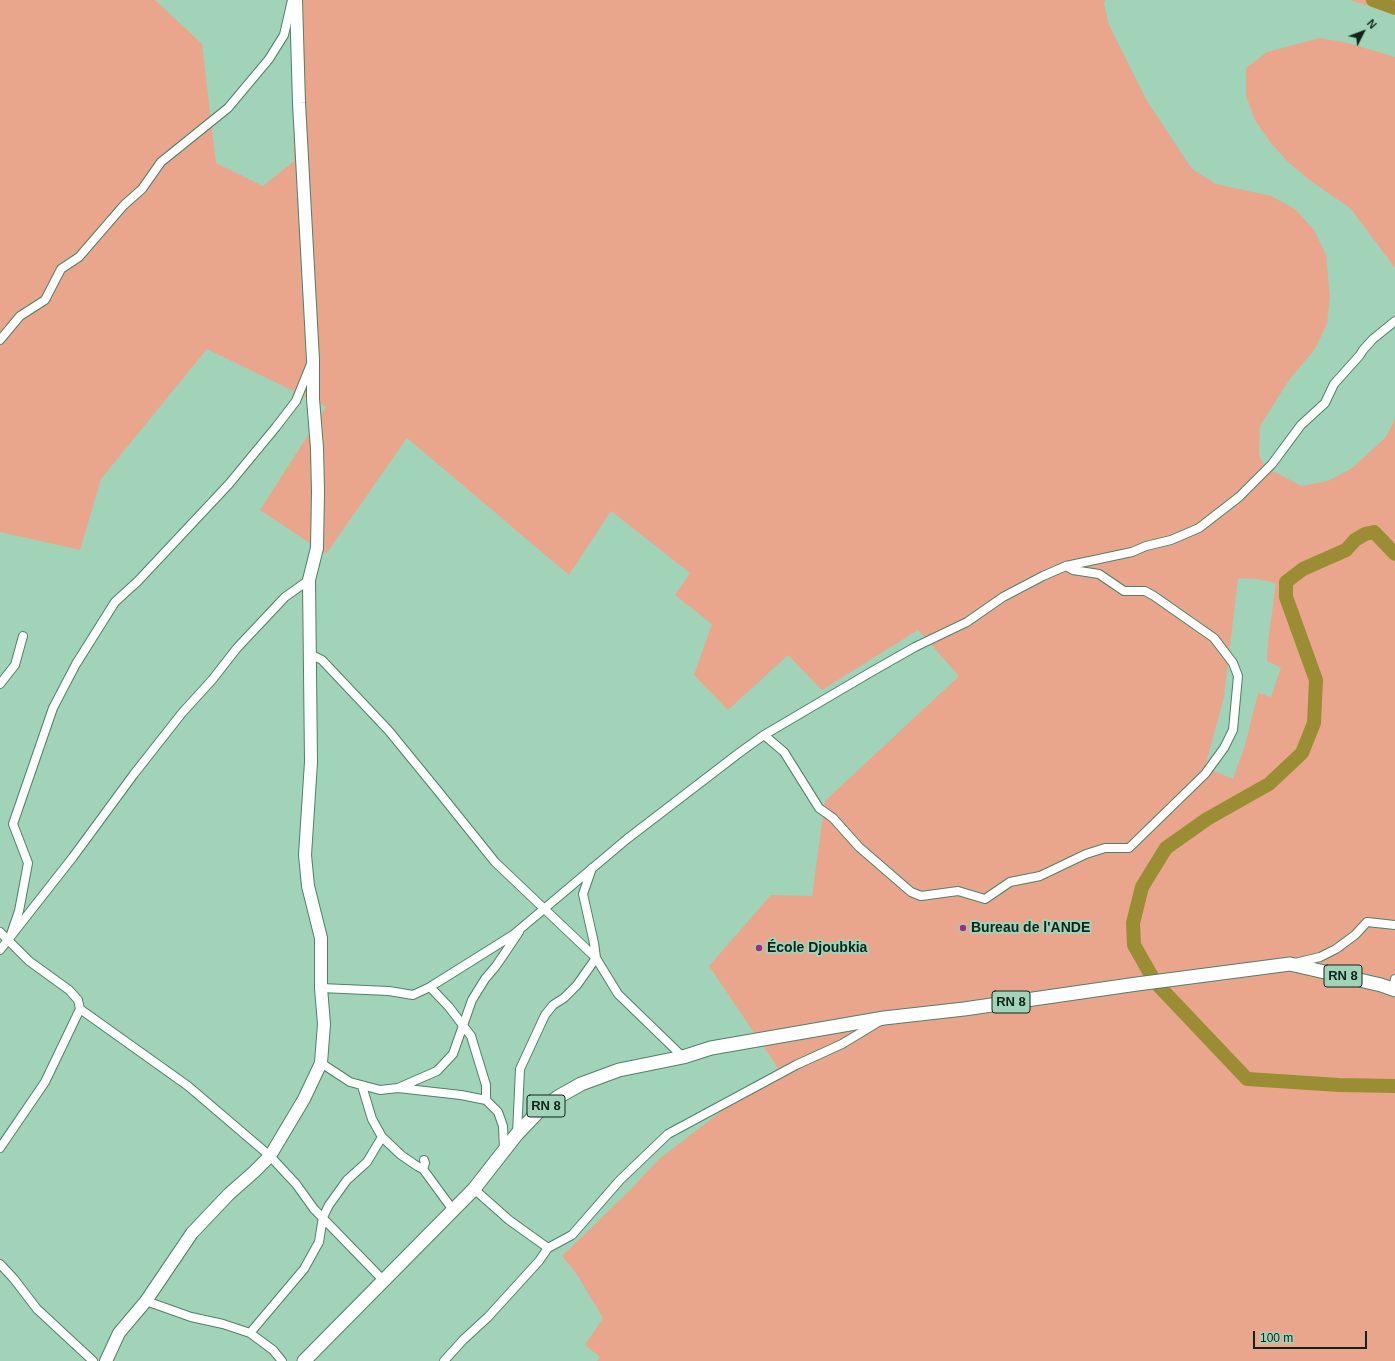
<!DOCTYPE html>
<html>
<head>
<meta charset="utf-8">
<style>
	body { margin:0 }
	#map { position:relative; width:1395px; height:1361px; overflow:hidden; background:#a0d3b8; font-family:Helvetica,sans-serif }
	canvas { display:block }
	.north { position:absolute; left:1343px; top:12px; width:40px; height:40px; -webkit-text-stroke:3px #a0d3b8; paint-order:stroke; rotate:48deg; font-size:11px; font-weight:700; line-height:16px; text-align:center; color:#10241a }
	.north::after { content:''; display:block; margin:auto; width:14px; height:18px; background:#10241a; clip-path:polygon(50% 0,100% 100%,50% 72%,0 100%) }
	.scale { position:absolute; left:1253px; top:1331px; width:114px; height:18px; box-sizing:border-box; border:2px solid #10241a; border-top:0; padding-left:5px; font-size:12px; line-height:14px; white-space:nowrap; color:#10241a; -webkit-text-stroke:3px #a0d3b8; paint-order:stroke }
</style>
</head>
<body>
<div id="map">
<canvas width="1395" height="1361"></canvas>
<div class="north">N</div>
<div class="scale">100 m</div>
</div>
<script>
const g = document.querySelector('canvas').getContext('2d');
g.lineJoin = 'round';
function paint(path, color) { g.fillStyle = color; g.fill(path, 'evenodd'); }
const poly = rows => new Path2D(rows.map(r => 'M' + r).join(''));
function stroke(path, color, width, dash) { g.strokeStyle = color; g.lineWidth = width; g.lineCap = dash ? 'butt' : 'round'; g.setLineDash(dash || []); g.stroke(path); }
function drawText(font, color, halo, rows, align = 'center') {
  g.font = font + ' Helvetica,sans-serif'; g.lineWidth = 4; g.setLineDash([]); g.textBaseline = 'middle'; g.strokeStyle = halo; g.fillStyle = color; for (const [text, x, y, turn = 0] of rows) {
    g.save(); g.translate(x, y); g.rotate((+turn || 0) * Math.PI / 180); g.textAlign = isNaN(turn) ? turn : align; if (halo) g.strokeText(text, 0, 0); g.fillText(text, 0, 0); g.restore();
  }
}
paint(poly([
	[0,0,155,0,202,44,216,163,263,186,294,161,292,0,1105,0,1104,4,1109,25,1147,101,1192,169,1216,184,1271,196,1295,209,1314,230,1326,255,1330,297,1327,324,1315,349,1289,380,1260,426,1259,455,1265,467,1302,486,1328,481,1352,468,1385,438,1392,426,1395,417,1395,1361,597,1361,600,1357,585,1345,603,1318,576,1273,562,1256,630,1190,659,1159,778,1068,709,966,771,895,812,896,825,801,959,676,918,630,822,690,788,655,728,710,694,675,712,624,675,595,690,573,611,511,569,575,407,438,326,554,260,510,326,407,207,349,101,479,80,550,0,532],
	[1238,578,1256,579,1276,583,1268,642,1267,661,1281,668,1271,697,1258,693,1245,745,1233,779,1205,767,1224,697],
	[1350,0,1395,0,1395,14],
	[1320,38,1348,43,1395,57,1395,268,1351,209,1308,179,1288,162,1270,142,1255,120,1246,96,1246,68,1267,52]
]), '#e9a68d');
stroke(poly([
	[1373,0,1395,8],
	[1395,554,1374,532,1365,534,1355,540,1346,550,1303,569,1286,582,1286,597,1316,680,1314,723,1302,753,1269,784,1207,819,1166,848,1142,887,1133,923,1134,945,1155,982,1247,1079,1339,1085,1395,1086]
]), '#9a8d34', 14);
const street = poly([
	[0,340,20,316,45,300,61,269,79,257,124,205,142,189,161,162,228,108,269,59,284,35,292,0],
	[310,654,322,660,389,731,438,791,495,862,596,958,618,994,683,1057],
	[0,684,15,665,23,636],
	[764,735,784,752,819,808,833,818,859,847,911,892,921,896,958,891,985,899,1010,882,1040,876,1086,854,1105,848,1129,848,1205,774,1224,748,1233,730,1238,676,1233,663,1214,638,1154,596,1145,591,1124,591,1099,574,1073,570,1066,566],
	[0,932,29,961,69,990,78,1000,80,1009,45,1082,0,1148],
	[9,940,19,911,28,863,13,824,53,708,76,664,115,602,138,581,229,484,276,427,296,401,311,364],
	[0,950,73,857,134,774,182,713,212,680,237,648,285,597,309,580],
	[1295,963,1320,957,1336,949,1355,935,1367,922,1395,925],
	[430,987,449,1007,471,1036,486,1085,486,1100,498,1112,503,1126,504,1150],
	[321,988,389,991,413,995,430,987,513,935,627,839,739,753,764,735,871,672,915,647,967,622,1003,597,1043,576,1066,566,1132,552,1146,546,1171,540,1199,528,1239,497,1272,464,1301,425,1325,403,1334,384,1360,355,1363,350,1373,339,1395,321],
	[1393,989,1395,979],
	[80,1009,188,1086,270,1156,296,1184,314,1209,384,1281],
	[321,1063,350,1082,380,1090,398,1088,461,1095,486,1100],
	[398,1088,437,1071,453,1054,472,1000,485,979,496,966,519,932],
	[517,1134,520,1069,545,1015,553,1005,564,998,577,985,596,958,594,943,583,894,592,868],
	[382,1137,401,1155,417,1166,423,1169],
	[424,1160,425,1163,423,1169,453,1210],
	[474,1189,509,1220,548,1248],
	[0,1264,14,1279,37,1309,93,1361],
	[146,1301,191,1317,223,1324,250,1333,273,1350,282,1361],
	[250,1333,304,1269,319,1242,323,1217,329,1205,347,1180,367,1162,382,1137,372,1119,362,1086],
	[444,1361,463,1340,488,1317,539,1261,548,1248,572,1235,620,1180,668,1134,796,1065,842,1044,880,1021]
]);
const secondary = poly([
	[106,1361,119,1333,146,1301,192,1233,229,1194,254,1172,270,1156,304,1099,321,1063,324,1024,321,988,321,938,308,886,305,855,311,762,309,580,317,548,318,492,317,448,313,399,313,360,299,103,296,0]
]);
const primary = poly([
	[304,1361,474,1189,517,1134,538,1112,558,1097,581,1084,619,1070,683,1057,711,1048,884,1018,964,1009,1137,984,1290,964,1381,985,1395,990]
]);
stroke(street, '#508067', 10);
stroke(secondary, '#508067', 14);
stroke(primary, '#508067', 15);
stroke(street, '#fff', 8);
stroke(secondary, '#fff', 12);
stroke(primary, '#fff', 13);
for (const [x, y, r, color] of [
	[963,928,4,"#a32c83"],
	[759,948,4,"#a32c83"]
]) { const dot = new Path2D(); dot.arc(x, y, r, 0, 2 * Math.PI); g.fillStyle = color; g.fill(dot); stroke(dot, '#a0d3b8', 1.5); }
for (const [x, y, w] of [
	[1343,976,38],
	[1011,1002,38],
	[546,1106,38]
]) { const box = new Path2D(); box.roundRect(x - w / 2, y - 11, w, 22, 3); g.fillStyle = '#a0d3b8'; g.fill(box); stroke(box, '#10241a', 1); }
drawText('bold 13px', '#10241a', null, [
	["RN 8",1343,976],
	["RN 8",1011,1002],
	["RN 8",546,1106]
]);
drawText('bold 14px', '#10241a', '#a0d3b8', [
	["Bureau de l'ANDE",971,928],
	["École Djoubkia",767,948]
], 'left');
</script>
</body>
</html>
